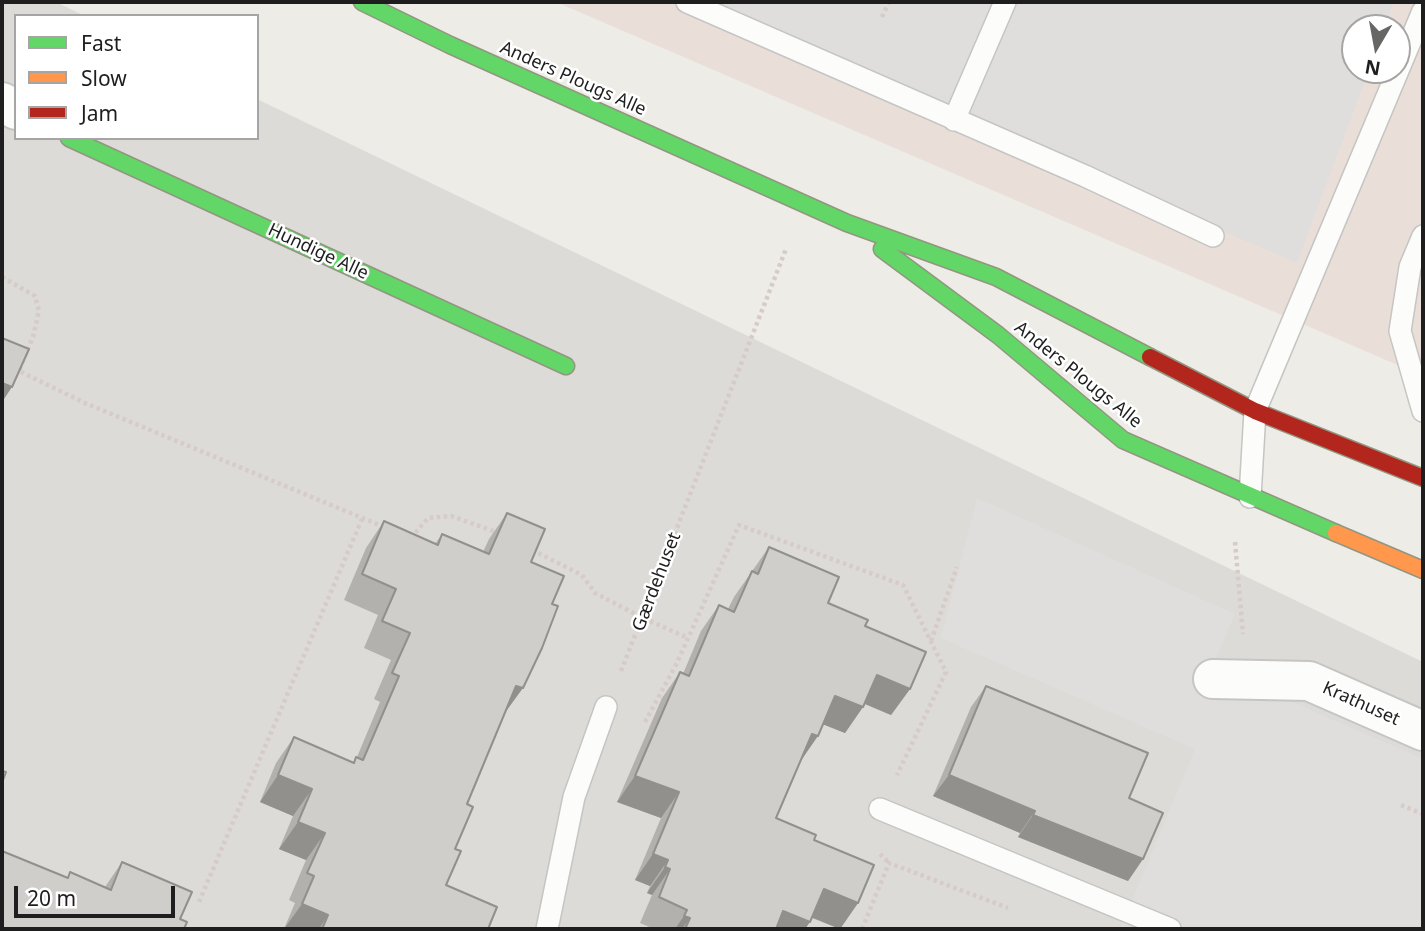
<!DOCTYPE html>
<meta charset="utf-8">
<style>
body{margin:0}
#map{position:relative;width:1425px;height:931px;overflow:hidden;background:#edece7;font-family:"Noto Sans",sans-serif}
canvas{display:block}
.frame{position:absolute;inset:0;border:4px solid #1e1e1e;pointer-events:none}
.legend{position:absolute;left:14px;top:14px;width:245px;height:126px;box-sizing:border-box;background:#fff;border:2px solid #a5a5a5;margin:0;padding:9px 12px;list-style:none;font-size:21px;color:#1e1e1e}
.legend li{display:flex;align-items:center;gap:14px;height:35px}
.legend b{width:35px;border:2px solid #a5a5a5}
.north{position:absolute;left:1341px;top:14px;width:70px;height:70px;box-sizing:border-box;background:#fff;border:2px solid #a5a5a5;border-radius:50%;rotate:190deg;font-size:19px;font-weight:700;line-height:28px;text-align:center;color:#1e1e1e}
.north::after{content:'';display:block;margin:auto;width:24px;height:32px;background:#666664;clip-path:polygon(50% 0,100% 100%,50% 72%,0 100%)}
.scale{position:absolute;left:14px;top:886px;width:161px;height:32px;box-sizing:border-box;border:4px solid #1e1e1e;border-top:0;padding-left:9px;font-size:21px;line-height:24px;white-space:nowrap;color:#1e1e1e;-webkit-text-stroke:5px #fff;paint-order:stroke}
</style>
<div id="map">
<canvas width="1425" height="931"></canvas>
<div class="frame"></div>
<ul class="legend">
<li><b style="height:9px;background:#63d668"></b>Fast</li>
<li><b style="height:9px;background:#ff974d"></b>Slow</li>
<li><b style="height:9px;background:#b3261e"></b>Jam</li>
</ul>
<div class="north">N</div>
<div class="scale">20 m</div>
</div>
<script>
const ctx = document.querySelector('canvas').getContext('2d');
ctx.lineJoin = 'round';
function paint(path, color) {
  ctx.fillStyle = color;
  ctx.fill(path, 'evenodd');
}
function shape(rows) {
  const path = new Path2D();
  for (const r of rows) {
    path.moveTo(r[0], r[1]);
    for (let i = 2; i < r.length; i += 2) path.lineTo(r[i], r[i + 1]);
  }
  return path;
}
function trace(path, color, width, dash) {
  ctx.strokeStyle = color;
  ctx.lineWidth = width;
  ctx.lineCap = dash ? 'butt' : 'round';
  ctx.setLineDash(dash || []);
  ctx.stroke(path);
}
function drawText(font, color, halo, rows, align = 'center') {
  ctx.font = font + ' "Noto Sans",sans-serif';
  ctx.lineWidth = 5;
  ctx.setLineDash([]);
  ctx.textBaseline = 'middle';
  ctx.strokeStyle = halo;
  ctx.fillStyle = color;
  for (const [text, x, y, turn = 0] of rows) {
    ctx.save();
    ctx.translate(x, y);
    ctx.rotate((+turn || 0) * Math.PI / 180);
    ctx.textAlign = isNaN(turn) ? turn : align;
    if (halo) ctx.strokeText(text, 0, 0);
    ctx.fillText(text, 0, 0);
    ctx.restore();
  }
}
paint(shape([
 [2,2,56,2,85,16,16,16,16,138,257,138,257,99,1423,662,1423,929,2,929]
]), '#dcdbd8');
paint(shape([
 [556,2,1423,2,1423,376],
 [1355,28,1397,28,1397,70,1355,70]
]), '#eaded9');
paint(shape([
 [684,2,1394,2,1384,28,1355,28,1355,70,1369,70,1297,263],
 [977,498,1235,614,1212,667,1423,759,1423,929,1120,929,1195,749,941,638]
]), '#dfdedc');
const lane = shape([
 [687,2,1085,176,1213,236],
 [954,120,1005,2],
 [1423,236,1410,267,1400,331,1423,411],
 [1250,497,1255,411,1423,11],
 [880,809,1170,929],
 [547,929,574,797,606,707]
]);
const street = shape([
 [2,102,16,110],
 [1213,679,1309,681,1423,731]
]);
const fast = shape([
 [362,2,450,45,847,223,996,277,1150,357],
 [69,138,566,366],
 [882,249,998,335,1123,440,1336,533]
]);
const slow = shape([
 [1336,533,1423,570]
]);
const jam = shape([
 [1150,357,1255,411,1423,478]
]);
trace(lane, '#c5c5c3', 24);
trace(street, '#c5c5c3', 42);
trace(fast, '#929680', 19);
trace(slow, '#929680', 19);
trace(jam, '#929680', 19);
trace(shape([
 [882,17,889,2],
 [2,277,35,296,39,311,33,337,19,371,85,403,384,527],
 [411,538,428,518,451,516,499,533],
 [1235,542,1243,634],
 [532,550,582,575,595,593,643,618,688,638],
 [931,641,957,567],
 [621,671,786,249],
 [645,722,676,665,739,525,903,585,946,672,897,775],
 [1401,805,1423,814],
 [880,854,889,863],
 [199,902,362,519],
 [862,929,889,863,1008,908]
]), '#d6cbc7', 4.5, [3.5, 3.5]);
trace(lane, '#fcfcfb', 21);
trace(street, '#fcfcfb', 38);
trace(fast, '#63d668', 16);
trace(slow, '#ff974d', 16);
trace(jam, '#b3261e', 16);
paint(shape([
 [507,513,531,562,504,714,467,804,446,885,488,929,284,929,295,903,289,900,306,860,279,849,293,816,260,802,276,763,294,737,353,762,356,757,357,757,380,702,374,699,391,660,364,648,378,615,344,600,366,548,384,521,435,544,442,534,483,552,489,539],
 [769,547,828,603,865,626,910,689,891,715,865,704,845,733,823,724,801,760,776,818,814,840,858,903,840,929,812,918,805,929,654,929,640,923,652,895,647,893,650,886,635,880,661,818,617,802,662,698,680,672,683,674,701,631,719,605,728,609,734,597],
 [986,686,1129,798,1143,859,1128,881,1018,837,1020,833,933,796,971,707],
 [122,862,180,919,67,878,70,872,105,887]
]), '#b2b1ae');
paint(shape([
 [2,383,12,387,2,402],
 [877,675,910,689,891,715,858,701],
 [516,686,523,688,504,714],
 [835,696,863,707,845,733,817,722],
 [812,734,818,736,800,762],
 [278,775,312,789,293,816,260,802],
 [949,775,1035,811,1020,833,933,796],
 [635,776,679,792,661,818,617,802],
 [1033,815,1143,859,1128,881,1018,837],
 [298,822,325,833,306,860,279,849],
 [653,854,668,860,650,886,635,880],
 [665,867,670,869,652,895,647,893],
 [824,889,858,903,840,929,806,915],
 [302,904,328,915,319,929,284,929],
 [783,911,810,922,805,929,771,929],
 [684,916,690,918,682,929,675,929]
]), '#91908d');
const building = shape([
 [2,338,29,349,12,387,2,383,2,338],
 [507,513,545,529,531,562,564,576,552,604,558,606,542,648,523,688,516,686,467,804,473,807,455,849,461,851,446,885,497,907,488,929,322,929,328,915,302,904,314,876,307,873,325,833,298,822,312,789,278,775,294,737,354,763,356,757,363,760,399,676,392,673,410,633,382,621,396,589,362,574,384,521,438,545,442,534,489,554,507,513],
 [769,547,839,577,828,603,868,620,865,626,926,652,910,689,877,675,863,707,835,696,818,736,812,734,776,818,816,835,814,840,874,865,858,903,824,889,810,922,783,911,776,929,685,929,690,918,684,916,687,910,659,897,670,869,665,867,668,860,653,854,679,792,635,776,680,672,689,676,719,605,734,612,752,571,758,574,769,547],
 [986,686,1148,753,1129,798,1163,813,1143,859,1033,815,1035,811,949,775,986,686],
 [2,771,6,772,2,783,2,771],
 [2,851,68,878,70,872,111,890,122,862,192,892,180,919,187,922,184,929,2,929,2,851]
]);
paint(building, '#cfceca');
trace(building, '#91908d', 2);
drawText('18px', '#1e1e1e', '#fff', [
 ["Anders Plougs Alle",573,79,24],
 ["Hundige Alle",318,252,25],
 ["Anders Plougs Alle",1078,375,39],
 ["Gærdehuset",657,582,-69],
 ["Krathuset",1361,704,24]
]);
</script>
